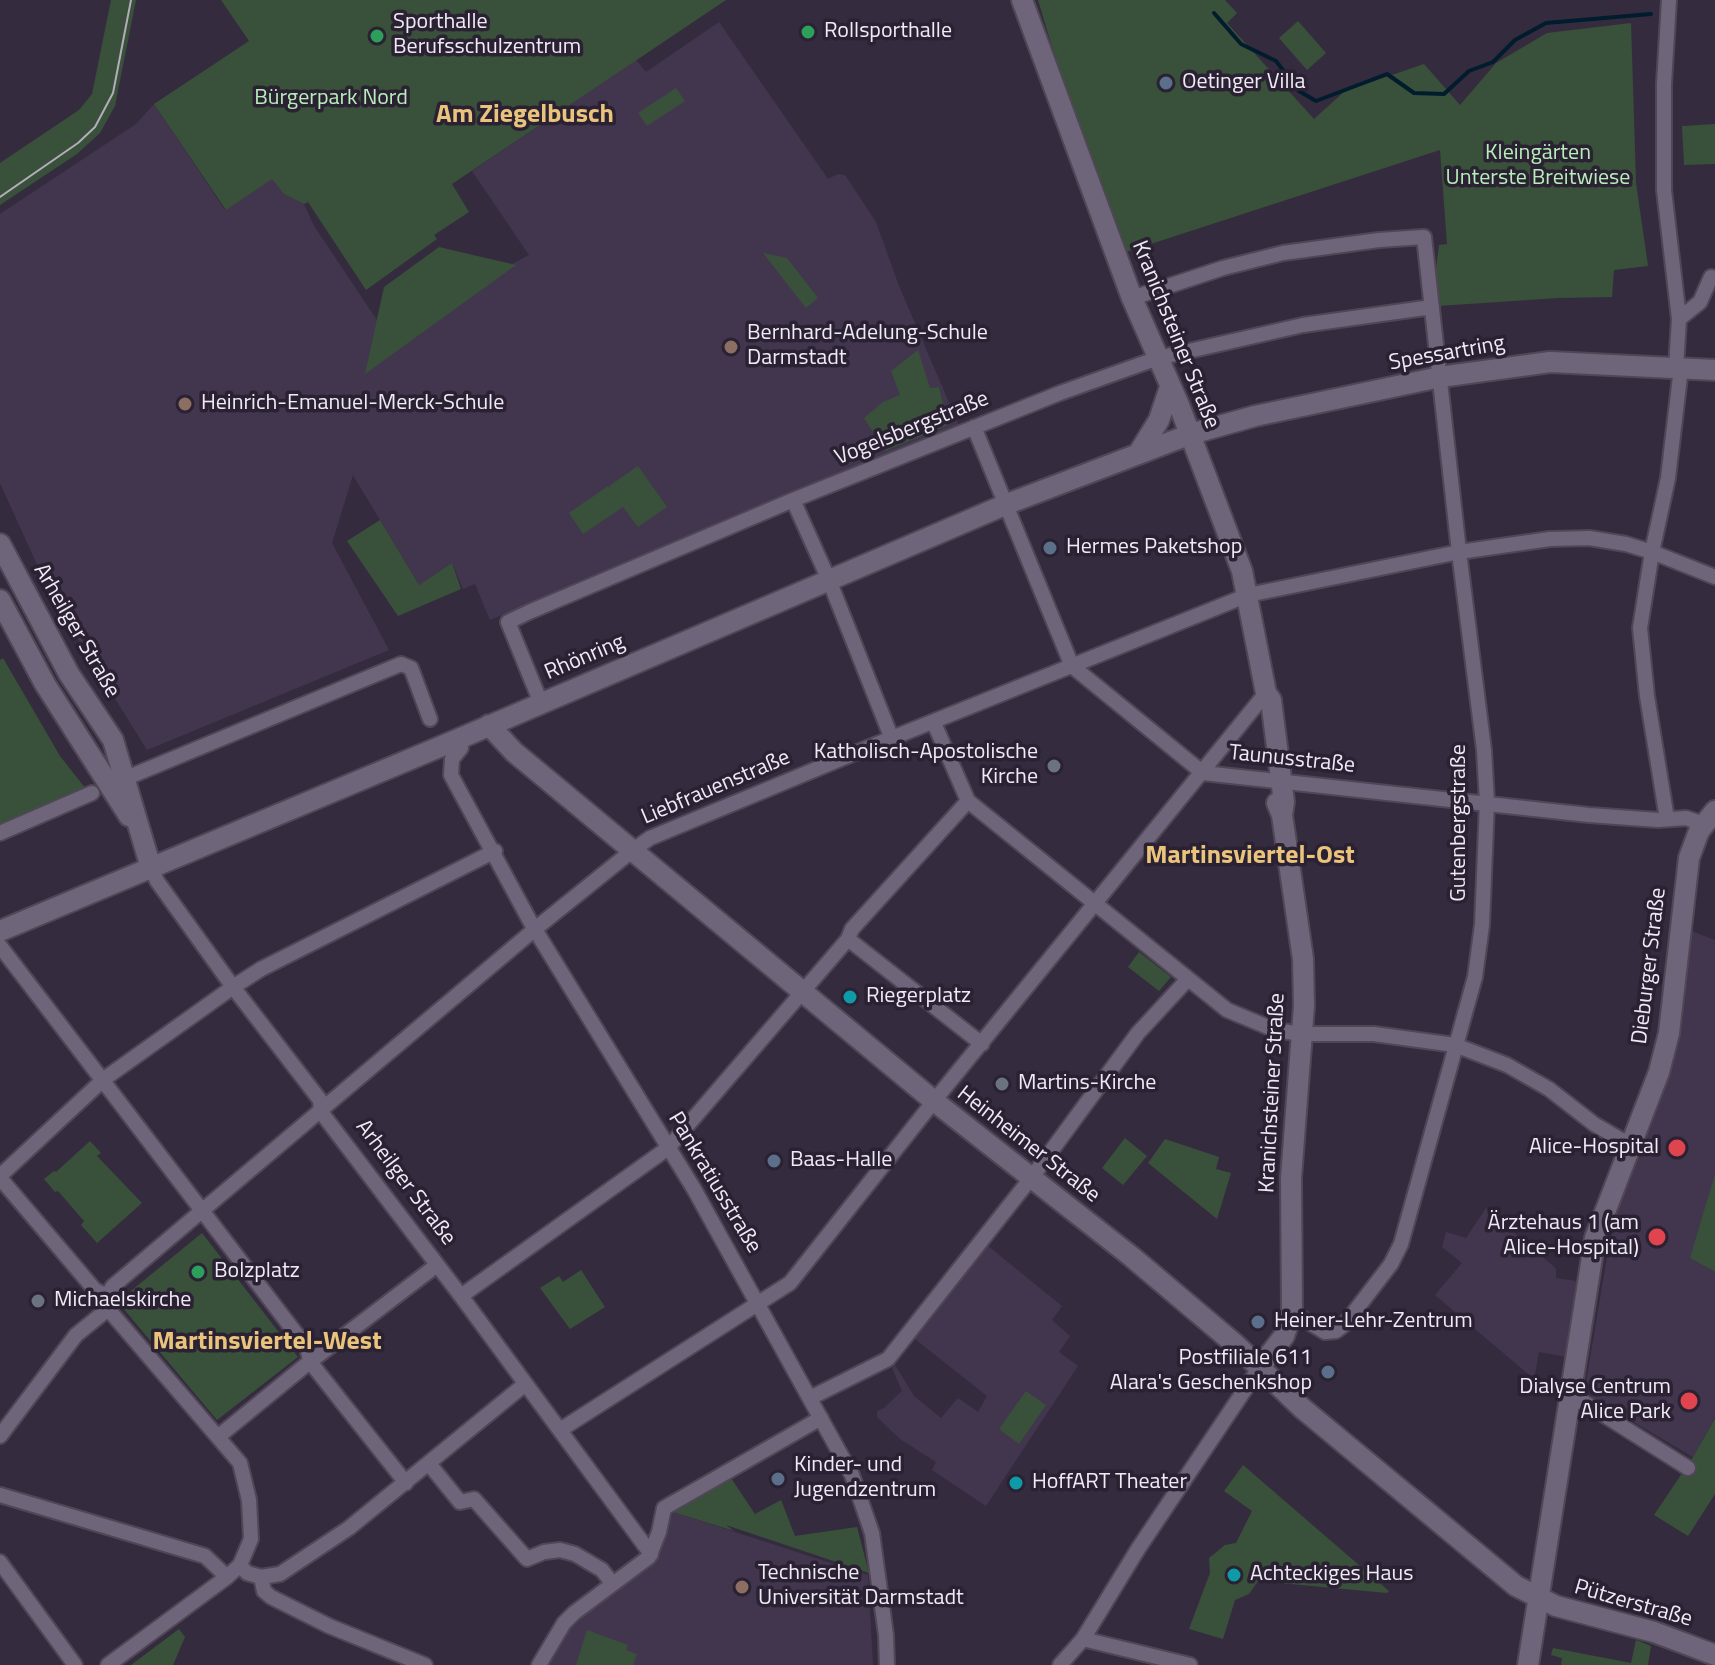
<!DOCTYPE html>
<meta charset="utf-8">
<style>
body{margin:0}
canvas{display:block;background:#342b3e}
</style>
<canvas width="1715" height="1665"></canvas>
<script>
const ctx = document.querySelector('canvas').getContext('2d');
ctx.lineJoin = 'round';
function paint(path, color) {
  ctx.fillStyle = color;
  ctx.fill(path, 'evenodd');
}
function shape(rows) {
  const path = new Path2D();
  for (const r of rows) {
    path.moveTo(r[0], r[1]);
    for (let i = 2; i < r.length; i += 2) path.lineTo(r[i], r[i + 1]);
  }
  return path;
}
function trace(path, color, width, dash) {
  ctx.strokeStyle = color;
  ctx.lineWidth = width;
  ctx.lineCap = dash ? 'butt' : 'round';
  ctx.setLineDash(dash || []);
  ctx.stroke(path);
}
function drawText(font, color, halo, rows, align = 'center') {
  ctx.font = font + ' "Titillium Web",sans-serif';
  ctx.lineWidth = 7;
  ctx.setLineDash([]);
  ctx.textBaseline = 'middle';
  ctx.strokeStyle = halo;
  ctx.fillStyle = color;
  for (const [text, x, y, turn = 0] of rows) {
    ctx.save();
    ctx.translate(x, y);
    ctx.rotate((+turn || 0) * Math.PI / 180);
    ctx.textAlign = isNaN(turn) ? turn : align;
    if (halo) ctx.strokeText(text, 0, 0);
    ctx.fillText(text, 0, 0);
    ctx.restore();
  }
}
paint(shape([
 [719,22,828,179,838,174,845,175,876,222,899,286,960,428,490,620,475,584,463,589,452,563,419,585,353,475,332,543,389,650,147,750,68,623,39,569,0,483,0,214,136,124,154,104,225,210,272,178,284,194,304,204,314,226,385,332,529,255,472,171,636,60,646,72],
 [1691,931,1715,940,1715,1417,1693,1457,1593,1398,1586,1382,1614,1216,1662,1090,1682,1022],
 [1486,1208,1552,1265,1556,1269,1556,1278,1576,1281,1567,1357,1539,1352,1534,1379,1435,1295,1462,1263,1442,1247,1446,1232,1466,1238],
 [988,1246,1062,1306,1052,1320,1070,1336,1059,1352,1078,1366,986,1506,932,1470,936,1462,900,1439,877,1417,877,1411,884,1408,902,1391,892,1368,895,1365,914,1396,941,1418,958,1398,978,1412,987,1396,915,1339],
 [673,1512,868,1575,873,1665,543,1665,572,1620,656,1559]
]), '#42364e');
paint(shape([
 [111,0,136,0,115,106,100,133,77,154,0,205,0,163,79,110,92,94],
 [221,0,726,0,452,184,469,212,434,235,437,239,366,290,308,202,304,204,284,194,272,179,226,210,154,104,249,41],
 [1038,0,1225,0,1237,13,1227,23,1314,119,1345,91,1424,64,1460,105,1496,63,1547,33,1631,23,1636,183,1648,266,1614,270,1612,297,1558,298,1438,306,1435,277,1439,245,1447,244,1440,150,1126,252,1059,70],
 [1298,21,1326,53,1307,70,1279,38],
 [676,88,685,101,647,126,638,113],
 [1715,124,1715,164,1684,165,1682,126],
 [439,247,516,265,365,374,384,287],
 [763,253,787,258,818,298,806,308],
 [918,350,930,388,939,387,948,425,885,451,864,418,883,402,900,395,891,371],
 [638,466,667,507,638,527,623,507,583,534,569,513,608,486,611,490,609,486],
 [380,520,419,585,452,563,461,589,398,616,347,541],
 [3,658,60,756,86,789,0,828,0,660],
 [1139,952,1171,977,1159,991,1128,967],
 [1125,1138,1147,1156,1123,1185,1102,1168],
 [1165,1139,1219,1157,1216,1169,1231,1173,1217,1219,1148,1163],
 [90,1141,101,1153,97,1156,142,1203,97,1243,81,1225,84,1221,58,1191,55,1192,44,1179,54,1171,56,1172],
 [1715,1174,1715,1271,1714,1271,1690,1258],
 [202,1233,298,1357,217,1420,122,1307,121,1299],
 [581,1270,605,1307,570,1329,540,1288,559,1276,563,1282],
 [1026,1391,1046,1405,1019,1444,999,1429],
 [1715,1418,1715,1494,1688,1536,1654,1515,1693,1457],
 [1243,1465,1389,1591,1387,1593,1258,1581,1249,1594,1235,1600,1223,1639,1189,1629,1210,1573,1209,1558,1225,1545,1236,1543,1252,1511,1224,1491],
 [731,1478,755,1514,781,1500,795,1536,857,1527,869,1573,726,1525,734,1531,673,1512],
 [179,1629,185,1637,173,1665,131,1665],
 [587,1630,628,1645,626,1650,637,1654,633,1665,576,1665],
 [1636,1640,1651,1646,1648,1665,1561,1665,1562,1658,1551,1655,1553,1648,1631,1663]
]), '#39503a');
trace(shape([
 [1214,13,1241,44,1276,61,1299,91,1316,101,1387,74,1414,93,1444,94,1469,71,1493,62,1515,40,1546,23,1651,14]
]), '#001c2d', 4);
const street = shape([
 [1669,0,1664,84,1664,190,1679,319,1676,368],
 [1132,298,1223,268,1283,253,1379,240,1424,237,1459,552,1484,750,1487,802,1482,925,1475,977,1401,1244,1391,1264,1345,1324,1336,1331,1325,1332,1292,1312],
 [1679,319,1700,302,1711,277,1715,278],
 [974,427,1072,666,1203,773,1589,815,1658,820,1686,818,1704,824],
 [793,500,829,580,892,739],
 [541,703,508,622,529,612,793,500,1060,393,1158,358,1303,325,1432,307],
 [934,723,968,801,1227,1010,1275,1030,1302,1034,1374,1034,1455,1045,1507,1065,1549,1089,1594,1124,1630,1145],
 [461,748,452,759,451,775,531,923,694,1189,852,1475,872,1533,886,1635,887,1665],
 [119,781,401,664,411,668,430,719],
 [1667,819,1647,696,1640,628,1652,552,1668,478,1681,368],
 [0,833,92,793],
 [151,868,157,881,233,987,320,1100,321,1112,461,1296,651,1554],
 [848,939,982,1044],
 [0,946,307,1348,311,1363,406,1483],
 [0,1176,104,1079,233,987,261,969,495,851],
 [0,1178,95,1290,107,1296],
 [461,1296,668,1148,848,939,852,929,968,801],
 [810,1398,888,1359,1035,1173,1138,1033,1188,979],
 [1570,1399,1585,1403,1688,1468],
 [560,1430,790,1283,934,1101,1266,693],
 [0,1436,76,1335,108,1309],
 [219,1436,307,1364,437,1265],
 [430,1465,460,1502,474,1499,527,1559,544,1552,560,1550,575,1554,602,1570,612,1583],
 [0,1495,205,1556,227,1577],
 [0,1562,75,1665],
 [240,1565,247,1573,261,1577,280,1574,349,1528,524,1385],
 [261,1577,264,1591,271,1597,329,1626,425,1665],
 [1083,1639,1190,1665],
 [108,1665,227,1577,240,1565,251,1539,249,1500,240,1463,108,1309,107,1296,113,1286,535,929,633,850,650,838,867,748,1248,595,1459,552,1550,539,1589,538,1626,544,1652,552,1715,577],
 [539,1665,564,1623,574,1613,649,1557,659,1532,664,1508,821,1418],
 [1060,1665,1083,1639,1138,1549,1260,1367]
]);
const secondary = shape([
 [1022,0,1132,298,1179,405,1242,571,1266,693,1271,700,1284,802,1282,815],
 [1138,454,1159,420,1170,387],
 [0,544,69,674,113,740,151,868],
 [0,600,45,684,129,816],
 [489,725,514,752,934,1101,1132,1257,1236,1345,1302,1408,1516,1586,1556,1606,1654,1632,1715,1655],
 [0,931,449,743,1007,504,1191,434,1255,416,1440,377,1550,362,1715,370],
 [1260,1367,1284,1336,1292,1312,1291,1178,1304,1006,1303,959,1282,815,1277,803],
 [1528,1665,1595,1238,1659,1072,1669,1033,1689,858,1699,831,1715,811]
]);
trace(street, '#4f4756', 18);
trace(secondary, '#4f4756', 24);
trace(street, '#6f657a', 14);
trace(secondary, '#6f657a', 20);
trace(shape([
 [0,197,78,143,95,127,113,93,131,0]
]), '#b3acba', 2);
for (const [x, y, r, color] of [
 [808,32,8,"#2e9e5b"],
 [377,36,8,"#2e9e5b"],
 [1166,83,8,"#5c6f8a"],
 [731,347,8,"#8d6e63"],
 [185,404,8,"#8d6e63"],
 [1050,548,8,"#5c6f8a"],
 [1054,766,8,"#6b7280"],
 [850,997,8,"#0f9aa8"],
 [1002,1084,8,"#6b7280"],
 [1677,1148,10,"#e0444e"],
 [774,1161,8,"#5c6f8a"],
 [1657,1237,10,"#e0444e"],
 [198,1272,8,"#2e9e5b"],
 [38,1301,8,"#6b7280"],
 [1258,1322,8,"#5c6f8a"],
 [1328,1372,8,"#5c6f8a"],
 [1689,1401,10,"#e0444e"],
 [778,1479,8,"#5c6f8a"],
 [1016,1483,8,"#0f9aa8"],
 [1234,1575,8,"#0f9aa8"],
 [742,1587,8,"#8d6e63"]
]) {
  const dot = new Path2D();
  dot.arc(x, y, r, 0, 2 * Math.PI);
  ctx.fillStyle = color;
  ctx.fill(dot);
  trace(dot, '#2a2133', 3);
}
drawText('22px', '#f0eaf6', '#2a2133', [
 ["Sporthalle",393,23],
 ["Berufsschulzentrum",393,48],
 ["Rollsporthalle",824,32],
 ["Oetinger Villa",1182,83],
 ["Bernhard-Adelung-Schule",747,334],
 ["Darmstadt",747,359],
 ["Heinrich-Emanuel-Merck-Schule",201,404],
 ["Hermes Paketshop",1066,548],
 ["Katholisch-Apostolische",1038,753,"right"],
 ["Kirche",1038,778,"right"],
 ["Riegerplatz",866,997],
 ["Martins-Kirche",1018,1084],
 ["Alice-Hospital",1659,1148,"right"],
 ["Baas-Halle",790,1161],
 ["Ärztehaus 1 (am",1639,1224,"right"],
 ["Alice-Hospital)",1639,1249,"right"],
 ["Bolzplatz",214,1272],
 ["Michaelskirche",54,1301],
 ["Heiner-Lehr-Zentrum",1274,1322],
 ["Postfiliale 611",1312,1359,"right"],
 ["Alara's Geschenkshop",1312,1384,"right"],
 ["Dialyse Centrum",1671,1388,"right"],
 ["Alice Park",1671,1413,"right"],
 ["Kinder- und",794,1466],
 ["Jugendzentrum",794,1491],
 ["HoffART Theater",1032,1483],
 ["Technische",758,1574],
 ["Universität Darmstadt",758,1599],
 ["Achteckiges Haus",1250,1575]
], 'left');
drawText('22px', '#b7edb8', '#2a2133', [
 ["Bürgerpark Nord",331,99],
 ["Kleingärten",1538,154],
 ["Unterste Breitwiese",1538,179]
]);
drawText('22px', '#f0eaf6', '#2a2133', [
 ["Kranichsteiner Straße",1175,335,68],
 ["Spessartring",1447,354,-10],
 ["Vogelsbergstraße",912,429,-22],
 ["Arheilger Straße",76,631,60],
 ["Rhönring",585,658,-23],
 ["Taunusstraße",1292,760,6],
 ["Liebfrauenstraße",716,788,-23],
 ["Gutenbergstraße",1460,823,-90],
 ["Dieburger Straße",1650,966,-83],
 ["Kranichsteiner Straße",1273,1093,-87],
 ["Heinheimer Straße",1028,1145,38],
 ["Arheilger Straße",405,1183,53],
 ["Pankratiusstraße",714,1183,59],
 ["Pützerstraße",1633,1604,16]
]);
drawText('bold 26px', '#eac37c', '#2a2133', [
 ["Am Ziegelbusch",525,116],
 ["Martinsviertel-Ost",1250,857],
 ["Martinsviertel-West",267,1343]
]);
</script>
